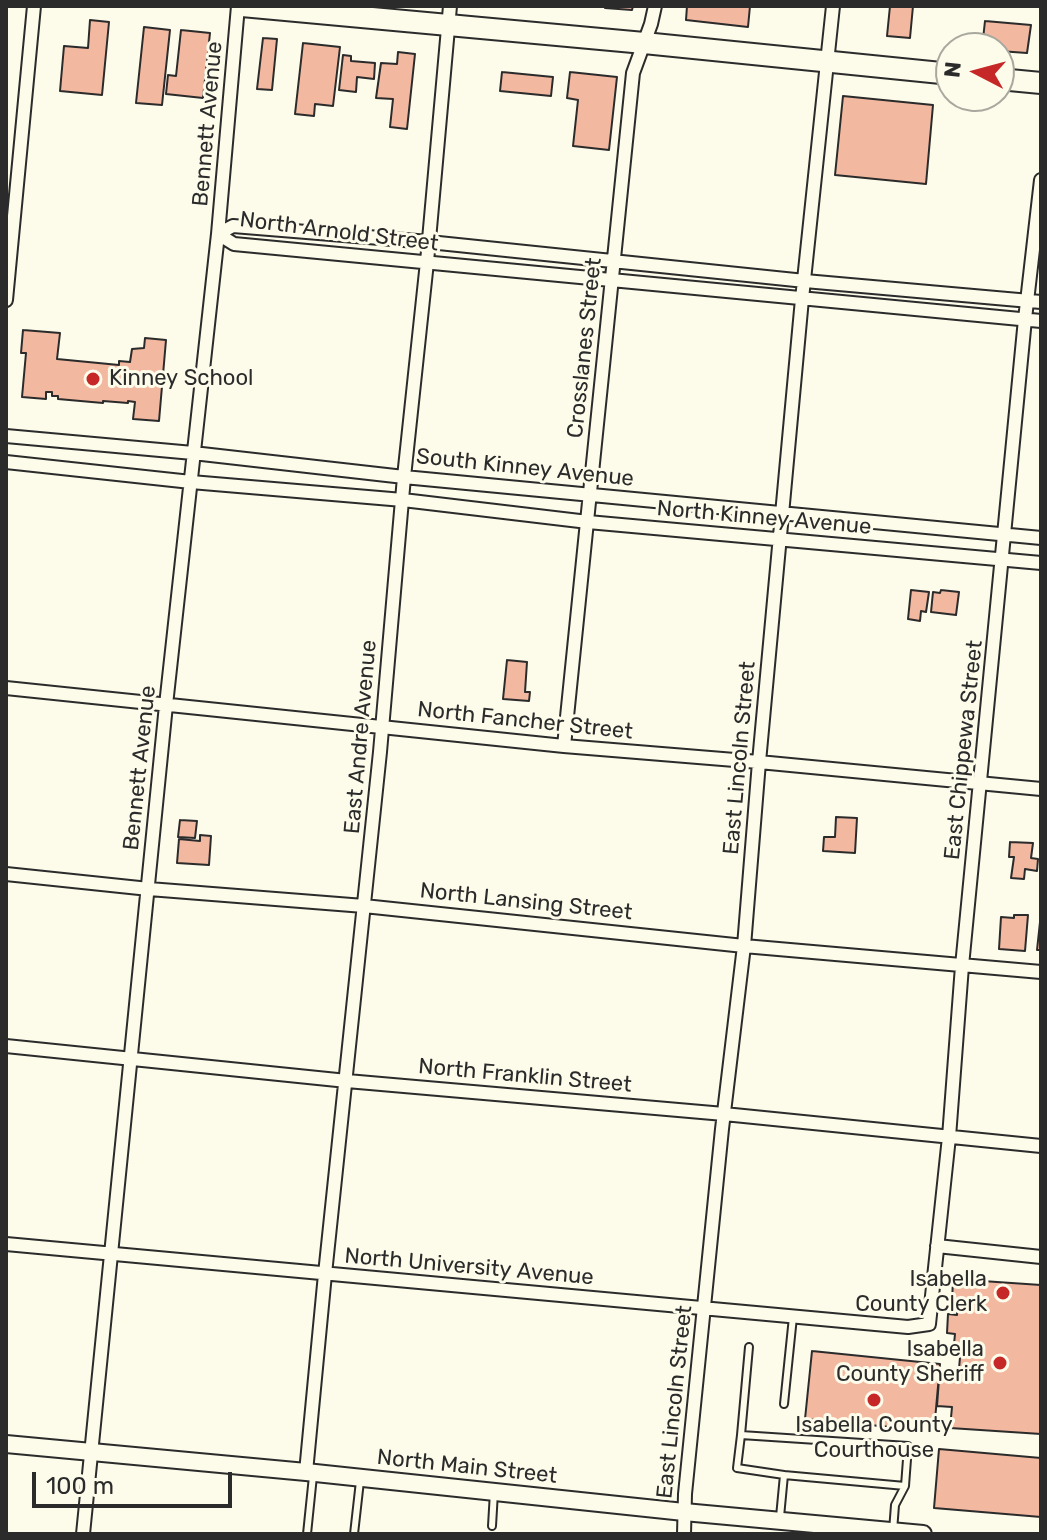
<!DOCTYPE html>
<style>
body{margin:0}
#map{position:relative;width:1047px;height:1540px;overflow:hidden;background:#fdfbea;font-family:Rubik,sans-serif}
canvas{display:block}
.frame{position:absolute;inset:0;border:8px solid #2b2b2b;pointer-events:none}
.north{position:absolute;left:935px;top:32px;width:80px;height:80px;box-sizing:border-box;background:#fdfbea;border:2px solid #a9a89e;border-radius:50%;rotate:276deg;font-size:22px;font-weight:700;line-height:32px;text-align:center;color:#2b2b2b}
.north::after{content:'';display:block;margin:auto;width:28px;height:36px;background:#c62828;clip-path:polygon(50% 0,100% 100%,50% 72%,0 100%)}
.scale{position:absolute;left:32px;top:1472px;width:200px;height:36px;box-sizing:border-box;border:4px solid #2b2b2b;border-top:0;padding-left:10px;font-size:24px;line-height:28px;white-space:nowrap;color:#2b2b2b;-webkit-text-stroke:6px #fdfbea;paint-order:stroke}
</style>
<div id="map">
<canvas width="1047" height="1540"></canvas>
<div class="frame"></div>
<div class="north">N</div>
<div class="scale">100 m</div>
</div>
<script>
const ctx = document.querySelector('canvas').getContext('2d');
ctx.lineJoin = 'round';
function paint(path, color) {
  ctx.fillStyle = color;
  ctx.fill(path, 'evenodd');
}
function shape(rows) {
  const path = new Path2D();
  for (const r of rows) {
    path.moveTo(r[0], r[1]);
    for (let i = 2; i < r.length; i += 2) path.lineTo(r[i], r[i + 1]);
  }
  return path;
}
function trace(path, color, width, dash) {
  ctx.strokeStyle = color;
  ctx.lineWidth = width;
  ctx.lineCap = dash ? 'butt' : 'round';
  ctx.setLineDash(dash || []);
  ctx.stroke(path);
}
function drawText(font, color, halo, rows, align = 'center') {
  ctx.font = font + ' Rubik,sans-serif';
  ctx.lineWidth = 6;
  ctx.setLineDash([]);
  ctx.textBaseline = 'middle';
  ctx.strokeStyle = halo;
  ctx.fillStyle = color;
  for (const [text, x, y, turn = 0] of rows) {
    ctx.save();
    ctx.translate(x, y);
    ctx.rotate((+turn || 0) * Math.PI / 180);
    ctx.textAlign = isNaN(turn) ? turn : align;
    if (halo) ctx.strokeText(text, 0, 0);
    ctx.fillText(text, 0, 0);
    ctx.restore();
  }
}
const building = shape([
 [605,6,633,6,632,10,605,8,605,6],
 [687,6,750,6,748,27,686,20,687,6],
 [890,6,913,6,910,38,887,36,890,6],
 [90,20,109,22,102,95,60,91,64,46,88,48,90,20],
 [985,21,1031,25,1027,53,999,51,999,48,982,48,985,21],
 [144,27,170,30,162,105,136,103,144,27],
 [181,30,210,33,203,98,166,94,168,75,176,76,181,30],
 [263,38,277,39,272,90,257,89,263,38],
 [303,43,340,47,333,106,315,104,314,116,295,114,303,43],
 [398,52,415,54,407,129,390,127,393,99,376,98,381,63,397,64,398,52],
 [343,55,351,56,351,61,375,63,374,79,357,77,356,92,339,90,343,55],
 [502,72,553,77,551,96,500,91,502,72],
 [570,72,617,77,609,150,573,146,578,100,567,98,570,72],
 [843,96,933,105,926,184,835,175,843,96],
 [23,330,60,333,57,359,119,365,119,361,130,362,132,349,144,348,145,338,166,340,159,421,133,419,135,402,128,401,128,403,103,401,103,403,58,399,58,396,52,396,52,392,46,392,46,399,22,397,26,353,21,353,23,330],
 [911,590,929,592,926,612,921,611,920,621,908,619,911,590],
 [941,590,959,592,956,615,931,612,933,592,940,593,941,590],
 [507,660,527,662,525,692,530,692,529,701,503,699,507,660],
 [836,817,857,818,855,853,823,851,824,837,835,837,836,817],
 [180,820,197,821,195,838,178,837,180,820],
 [200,835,211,836,209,865,177,863,179,839,200,841,200,835],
 [1010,842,1033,843,1031,858,1038,859,1037,871,1025,869,1024,879,1011,878,1014,857,1009,857,1010,842],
 [1014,915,1028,915,1025,951,999,949,1001,917,1014,918,1014,915],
 [1040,922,1041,923,1041,950,1037,950,1040,922],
 [953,1279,1041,1285,1041,1434,950,1428,952,1407,937,1406,939,1379,958,1380,961,1346,954,1344,955,1334,947,1333,948,1314,957,1315,958,1302,952,1302,953,1279],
 [812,1351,940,1364,934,1431,805,1419,812,1351],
 [939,1449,1041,1458,1041,1517,934,1508,939,1449]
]);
paint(building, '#f2b8a0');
trace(building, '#2b2b2b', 2);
const service = shape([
 [784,1404,793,1317],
 [741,1435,749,1347],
 [780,1517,784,1475,737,1468,741,1435,908,1446,905,1486,784,1475],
 [492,1526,494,1492],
 [893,1531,895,1505,905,1486],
 [307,1534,313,1476],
 [354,1534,360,1481]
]);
const minor = shape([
 [6,300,34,6],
 [1041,302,805,281,429,242,233,226,218,234,234,244,1041,321],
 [6,436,193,453,404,477,1041,538],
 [6,462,191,482,403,500,588,522,1041,563],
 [6,688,564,746,759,762,1041,789],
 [564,746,633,73,651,24,655,6],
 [6,874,149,889,364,906,744,946,1041,972],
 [6,1046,347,1081,724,1114,1041,1146],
 [6,1244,908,1327,929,1324,949,1137,962,966,1025,319,1041,180],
 [937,1246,1041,1257],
 [306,1472,325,1274,380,752,404,477,427,262,450,6],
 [83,1534,166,705,218,234,238,6],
 [684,1534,685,1494,722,1129,744,946,759,762,802,299,833,6]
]);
const tertiary = shape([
 [6,1444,306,1472,684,1512,923,1534]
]);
const primary = shape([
 [242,6,644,43,951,74],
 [999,79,1041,83]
]);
trace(service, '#2b2b2b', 10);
trace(minor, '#2b2b2b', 16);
trace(tertiary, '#2b2b2b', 20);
trace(primary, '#2b2b2b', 24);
trace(service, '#fdfbea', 6);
trace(minor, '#fdfbea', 12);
trace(tertiary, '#fdfbea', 16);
trace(primary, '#fdfbea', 20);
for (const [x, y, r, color] of [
 [93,379,8,"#c62828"],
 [1003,1293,8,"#c62828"],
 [1000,1363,8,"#c62828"],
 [874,1400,8,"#c62828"]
]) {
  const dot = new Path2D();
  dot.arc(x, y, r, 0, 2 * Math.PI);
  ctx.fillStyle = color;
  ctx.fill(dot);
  trace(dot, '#fdfbea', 3);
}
drawText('22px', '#2b2b2b', '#fdfbea', [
 ["Bennett Avenue",208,124,-85],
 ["North Arnold Street",339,232,7],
 ["Crosslanes Street",585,348,-84],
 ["South Kinney Avenue",525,468,6],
 ["North Kinney Avenue",764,518,5],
 ["North Fancher Street",525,721,6],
 ["East Andre Avenue",361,737,-85],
 ["East Chippewa Street",964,750,-84],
 ["East Lincoln Street",740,758,-85],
 ["Bennett Avenue",140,768,-84],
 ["North Lansing Street",526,902,6],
 ["North Franklin Street",525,1076,5],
 ["North University Avenue",469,1267,5],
 ["East Lincoln Street",675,1402,-84],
 ["North Main Street",467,1467,6]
]);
drawText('22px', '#2b2b2b', '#fdfbea', [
 ["Kinney School",109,379,"left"],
 ["Isabella",987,1280],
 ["County Clerk",987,1305],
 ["Isabella",984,1350],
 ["County Sheriff",984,1375],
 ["Isabella County",874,1426,"center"],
 ["Courthouse",874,1451,"center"]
], 'right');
</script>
